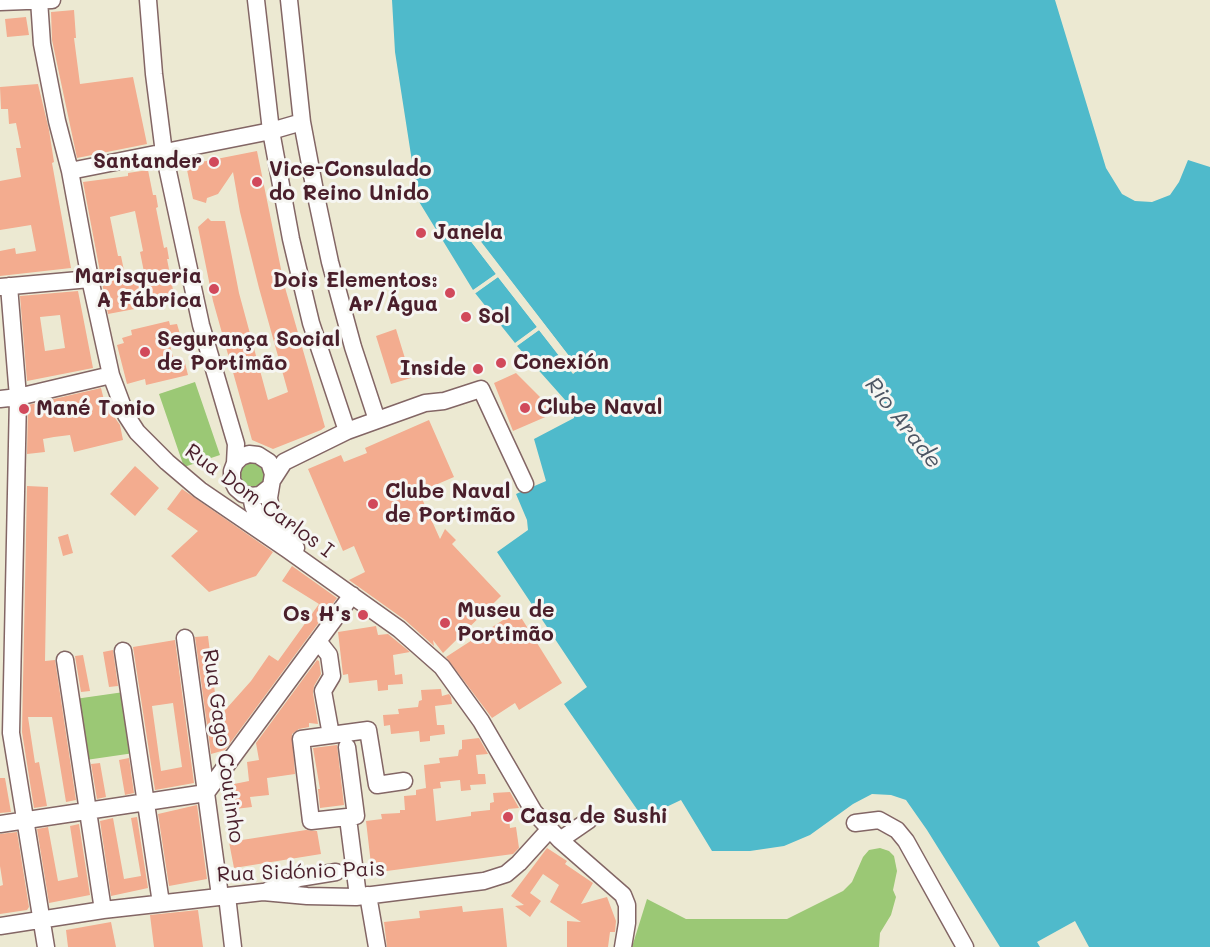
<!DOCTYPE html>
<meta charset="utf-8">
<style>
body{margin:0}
canvas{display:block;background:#ece9d2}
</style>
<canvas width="1210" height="947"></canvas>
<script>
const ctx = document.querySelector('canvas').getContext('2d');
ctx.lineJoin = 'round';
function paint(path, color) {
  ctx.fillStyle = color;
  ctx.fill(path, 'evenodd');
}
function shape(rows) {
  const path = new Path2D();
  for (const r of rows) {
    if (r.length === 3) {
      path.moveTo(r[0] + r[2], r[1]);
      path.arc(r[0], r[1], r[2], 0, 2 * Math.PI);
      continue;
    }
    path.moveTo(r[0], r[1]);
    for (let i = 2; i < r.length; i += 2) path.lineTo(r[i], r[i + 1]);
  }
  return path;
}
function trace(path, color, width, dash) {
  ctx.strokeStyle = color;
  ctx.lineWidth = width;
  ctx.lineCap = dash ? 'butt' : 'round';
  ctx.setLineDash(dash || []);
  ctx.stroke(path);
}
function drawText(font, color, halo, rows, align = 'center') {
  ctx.font = font + ' Mali,sans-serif';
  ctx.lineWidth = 6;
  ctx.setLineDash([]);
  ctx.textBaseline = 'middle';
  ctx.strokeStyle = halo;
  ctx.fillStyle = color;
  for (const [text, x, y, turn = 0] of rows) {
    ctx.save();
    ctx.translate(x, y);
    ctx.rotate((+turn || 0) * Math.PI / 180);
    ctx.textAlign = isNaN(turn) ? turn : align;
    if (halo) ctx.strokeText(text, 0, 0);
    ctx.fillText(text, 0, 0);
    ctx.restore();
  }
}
paint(shape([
 [195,382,220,455,184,467,159,394],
 [253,475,12],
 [124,692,134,753,86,760,75,699],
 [880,848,889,851,894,856,897,871,893,890,896,897,891,915,880,933,879,947,632,947,647,899,686,919,787,919,843,891,852,882,863,857,869,850]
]), '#9bc875');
paint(shape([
 [392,0,1055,0,1106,168,1122,194,1135,201,1152,202,1170,195,1179,182,1188,160,1210,167,1210,947,1000,947,927,830,906,800,891,795,872,794,853,804,810,835,784,846,750,851,712,851,681,800,643,818,564,704,587,687,497,552,528,530,527,520,516,494,546,481,534,439,574,418,574,410,517,346,539,330,573,373,579,369,469,227,463,231,496,274,473,290,418,200,395,52],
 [498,277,537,327,515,343,475,293]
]), '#4fbacb');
paint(shape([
 [469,226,579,369,573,374,539,330,515,347,513,345,537,327,498,277,473,295,471,292,496,274,463,231],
 [1075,921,1089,947,1040,947,1037,942]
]), '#ece9d2');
paint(shape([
 [74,10,76,38,74,38,80,84,133,77,147,144,77,158,52,40,51,12],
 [26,17,29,35,7,37,5,19],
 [38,84,49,130,54,162,52,163,71,268,0,276,0,251,15,248,16,254,36,251,31,225,0,230,0,181,21,177,16,148,21,148,16,123,9,124,8,109,1,109,0,87],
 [257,151,284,284,325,427,321,430,273,449,252,440,213,301,198,227,208,218,211,221,225,221,239,293,268,400,288,392,259,288,240,212,233,172,218,194,207,198,206,203,193,199,186,165],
 [148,170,153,195,156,195,158,207,156,208,164,248,167,247,169,259,167,259,173,290,175,290,177,301,108,314,83,182,128,176,128,173],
 [135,211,143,251,140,252,146,282,127,285,121,256,118,256,110,217],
 [78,291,93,368,27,381,20,296],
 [60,315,65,348,45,351,40,317],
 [169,321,170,325,177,324,180,334,168,337,174,361,184,359,188,375,146,385,145,379,127,384,117,345,124,343,122,338,132,335,131,330],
 [396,329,411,378,391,384,376,336],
 [516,373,543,400,550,415,513,431,494,383],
 [101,388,105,404,120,425,123,440,74,452,70,435,54,437,43,439,45,452,27,454,28,405],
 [429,420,454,477,419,492,440,539,445,529,456,540,452,544,501,596,443,653,433,640,434,646,405,620,349,580,365,572,354,546,343,551,308,469,341,455,344,462,367,453,365,448],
 [135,466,159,488,135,516,110,494],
 [27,486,48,487,45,661,55,660,76,800,66,802,52,717,28,717,35,763,39,762,47,806,34,808,22,732],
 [182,489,273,552,256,576,209,592,171,556,198,531,167,509],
 [68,534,73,553,63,556,58,537],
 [292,566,337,598,225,750,211,754,195,637,208,636,218,718,251,681,269,655,278,661,319,604,282,581],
 [517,611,562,683,519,710,515,703,492,718,446,657],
 [376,626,378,635,388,634,410,652,393,655,395,675,402,674,403,684,388,685,388,690,378,691,377,680,349,683,348,674,343,675,338,632],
 [175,640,194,783,155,790,133,647],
 [173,703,182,767,161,771,152,706],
 [113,650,118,686,109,687,103,652],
 [83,655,90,691,81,692,75,656],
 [317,660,319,661,321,674,314,686,313,693,318,724,309,723,309,727,299,729,292,734,295,774,267,778,269,795,250,797,252,807,227,810,224,786,249,781,247,762,259,760,256,743],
 [441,689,442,696,449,694,451,697,452,704,435,706,437,725,444,725,445,734,430,736,430,741,420,742,419,731,391,734,390,725,384,726,383,715,399,714,398,709,418,707,419,701,422,700,421,690],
 [479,738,488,754,476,755,478,774,485,774,486,784,470,785,471,790,461,791,460,780,440,782,441,788,433,789,436,821,471,816,471,812,490,810,490,803,494,802,493,793,510,792,519,808,508,809,510,828,516,827,519,848,513,854,372,873,366,821,382,819,381,814,400,813,400,810,405,810,404,796,416,795,416,790,426,788,424,765,440,763,439,758,458,756,459,750,462,749,462,740],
 [337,745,344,805,320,808,318,789,320,789,313,748],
 [129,758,134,793,125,795,119,760],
 [100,763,106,797,97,799,91,764],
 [0,778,5,778,11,812,0,813],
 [197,805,207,879,169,886,158,814],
 [137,817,148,888,111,896,100,821,113,818,124,879,141,876,131,818],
 [79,824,90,895,49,903,37,829,48,827,58,881,78,877,70,826],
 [306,830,317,831,321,854,234,868,229,842],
 [17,832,29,907,27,910,0,914,0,886,3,885,0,866,0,834],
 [547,848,567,861,565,864,593,883,581,904,607,897,616,921,615,932,610,932,608,947,567,947,567,921,581,922,550,902,559,885,543,874,530,893,541,901,530,917,515,906,524,905,511,896],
 [462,906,463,912,503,908,507,947,387,947,384,922,420,918,419,911],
 [198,910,203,947,154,947,150,915],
 [111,922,116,947,68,947,66,930]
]), '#f3ac8f');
const minor = shape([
 [39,0,42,44,57,121,70,171,90,279,111,375,126,415,137,432,167,462,200,490,288,550,399,629,442,667,481,721,534,812,560,840,623,895,627,905,627,923,623,947],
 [148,0,154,74,164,153,201,325,236,444,235,463],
 [256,0,271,131,291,239,311,323,347,431],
 [289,0,302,122,316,196,330,262,353,347,377,420],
 [0,2,52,0],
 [70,171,271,131,302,122],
 [9,286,18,397,11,733,46,947],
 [0,287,90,279],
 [0,399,18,397,111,375],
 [273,479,284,462,347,431,425,403,444,401,481,389,525,484],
 [270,487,260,495,251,496,243,494,236,488,232,480,232,471,235,463,241,457,249,454,258,455,269,462,273,474,269,498,271,509,277,523,296,548],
 [251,496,253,506,260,521,270,531],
 [185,638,220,896],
 [318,641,329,655,332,676,323,691,331,735,368,730,377,785,404,781],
 [123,651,161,903],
 [65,660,103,910],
 [331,735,301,739,311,821,356,816,347,747],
 [855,823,879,820,897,830,906,841,965,947],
 [0,824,206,793,352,595],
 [349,826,358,896],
 [560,840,589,820],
 [267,891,299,878,336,872],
 [368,895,377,947],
 [227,896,233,947],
 [0,926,103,910,263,892,307,896,356,897,484,881,506,874,519,863,549,830]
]);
trace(minor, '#836665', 19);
trace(minor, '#fff', 16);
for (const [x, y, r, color] of [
 [214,162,6,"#d1495b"],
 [257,182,6,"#d1495b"],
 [421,233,6,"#d1495b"],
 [214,289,6,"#d1495b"],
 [450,293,6,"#d1495b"],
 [466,317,6,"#d1495b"],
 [145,352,6,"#d1495b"],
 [501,363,6,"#d1495b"],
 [478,369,6,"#d1495b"],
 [525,408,6,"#d1495b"],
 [24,409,6,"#d1495b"],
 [373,504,6,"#d1495b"],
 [363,615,6,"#d1495b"],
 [445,623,6,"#d1495b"],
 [508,817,6,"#d1495b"]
]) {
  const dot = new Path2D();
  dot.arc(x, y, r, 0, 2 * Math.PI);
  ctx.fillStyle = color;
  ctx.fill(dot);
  trace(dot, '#f6f6f2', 2);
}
drawText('bold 21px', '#4a1f2b', '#f6f6f2', [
 ["Santander",202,162,"right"],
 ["Vice-Consulado",269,170],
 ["do Reino Unido",269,194],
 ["Janela",433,233],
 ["Marisqueria",202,277,"right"],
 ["A Fábrica",202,301,"right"],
 ["Dois Elementos:",438,281,"right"],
 ["Ar/Água",438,305,"right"],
 ["Sol",478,317],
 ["Segurança Social",157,340],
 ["de Portimão",157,364],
 ["Conexión",513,363],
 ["Inside",466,369,"right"],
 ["Clube Naval",537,408],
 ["Mané Tonio",36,409],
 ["Clube Naval",385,492],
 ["de Portimão",385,516],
 ["Museu de",457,611],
 ["Portimão",457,635],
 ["Os H's",351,615,"right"],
 ["Casa de Sushi",520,817]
], 'left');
drawText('21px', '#4a1f2b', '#f6f6f2', [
 ["Rua Dom Carlos I",259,501,36],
 ["Rua Gago Coutinho",223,746,82],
 ["Rua Sidónio Pais",301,872,-2]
]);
drawText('italic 22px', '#4c5563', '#f6f6f2', [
 ["Rio Arade",903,423,52]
]);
</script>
